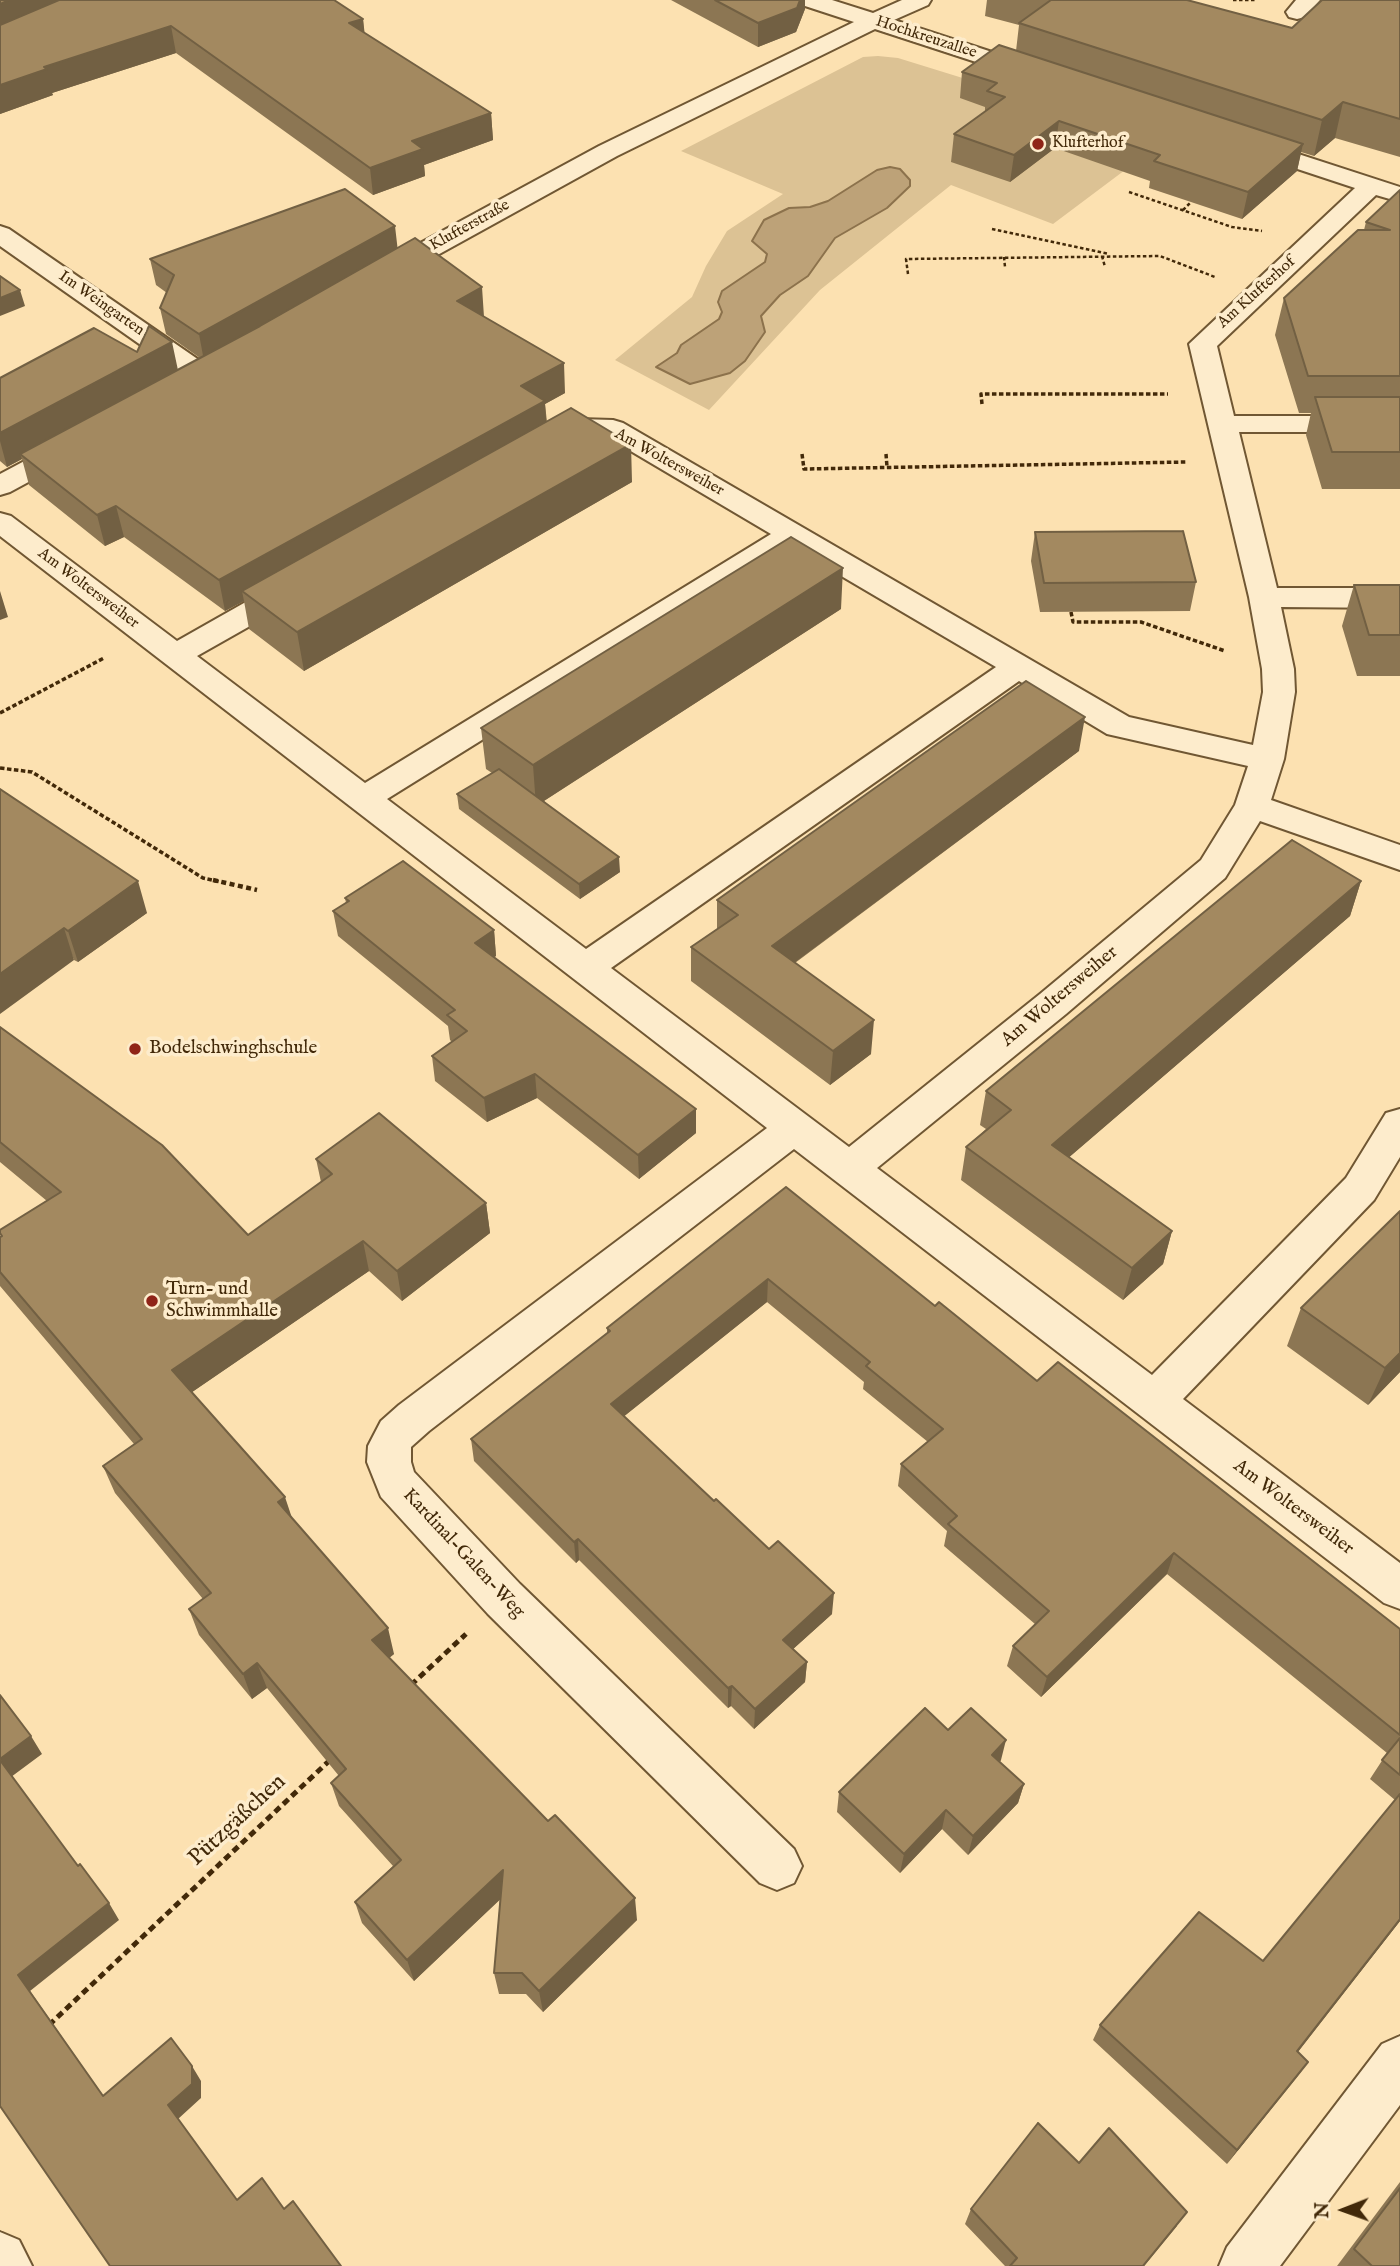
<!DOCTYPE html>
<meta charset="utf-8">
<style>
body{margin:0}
#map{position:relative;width:1400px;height:2266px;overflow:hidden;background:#fce1b1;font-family:"IM FELL English",serif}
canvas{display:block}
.north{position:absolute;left:1309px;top:2175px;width:70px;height:70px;-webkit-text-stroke:5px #fdeccc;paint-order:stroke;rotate:269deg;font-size:19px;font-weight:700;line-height:28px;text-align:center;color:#422909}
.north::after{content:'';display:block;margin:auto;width:24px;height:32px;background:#422909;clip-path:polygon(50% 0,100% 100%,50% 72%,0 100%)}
</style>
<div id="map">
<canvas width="1400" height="2266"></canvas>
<div class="north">N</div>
</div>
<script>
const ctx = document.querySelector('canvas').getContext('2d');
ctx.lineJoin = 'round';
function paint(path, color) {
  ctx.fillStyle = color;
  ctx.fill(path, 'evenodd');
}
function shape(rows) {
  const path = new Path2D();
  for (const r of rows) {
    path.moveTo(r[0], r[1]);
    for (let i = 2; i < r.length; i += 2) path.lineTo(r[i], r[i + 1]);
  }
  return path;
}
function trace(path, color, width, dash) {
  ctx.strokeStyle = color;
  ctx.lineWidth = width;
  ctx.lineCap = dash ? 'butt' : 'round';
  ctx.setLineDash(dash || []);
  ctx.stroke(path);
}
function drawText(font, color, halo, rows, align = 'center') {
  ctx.font = font + ' "IM FELL English",serif';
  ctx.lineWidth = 7;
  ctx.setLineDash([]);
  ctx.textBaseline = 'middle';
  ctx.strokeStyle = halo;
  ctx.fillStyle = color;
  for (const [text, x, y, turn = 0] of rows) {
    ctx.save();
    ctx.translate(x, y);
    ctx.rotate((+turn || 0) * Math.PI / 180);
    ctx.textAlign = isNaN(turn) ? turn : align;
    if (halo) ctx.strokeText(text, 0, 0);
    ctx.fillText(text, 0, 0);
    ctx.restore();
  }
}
paint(shape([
 [878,56,898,58,1024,97,1125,170,1053,224,951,185,820,290,709,410,615,360,692,297,706,266,727,231,783,194,681,151,863,57]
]), '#dcc294');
const water = shape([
 [890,167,900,169,910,180,910,186,887,208,835,238,808,276,780,295,761,316,765,332,745,361,730,373,690,384,656,367,677,353,681,345,719,319,722,312,718,302,722,291,765,262,767,254,752,241,764,220,789,208,810,207,828,201,877,170,890,167]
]);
paint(water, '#bda278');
trace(water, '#8c724c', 2);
const minor = shape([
 [799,0,832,0,873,13,902,0,931,0,928,5,894,20,1041,68,1045,73,1041,78,1033,80,1025,78,875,29,617,156,394,279,385,281,376,279,372,273,376,267,599,146,854,22,802,5,799,0],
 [1296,0,1320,0,1305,17,1297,19,1289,17,1286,12,1296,0],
 [1249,138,1400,187,1400,202,1376,195,1217,346,1234,416,1400,416,1400,432,1239,432,1277,588,1400,588,1400,608,1281,607,1294,669,1295,692,1284,759,1271,800,1400,845,1400,870,1260,821,1225,878,1066,1014,877,1168,1152,1375,1346,1178,1386,1113,1400,1109,1400,1157,1374,1200,1183,1399,1400,1563,1400,1609,1384,1603,794,1149,429,1431,411,1447,411,1462,414,1472,520,1584,794,1849,802,1866,794,1883,777,1890,760,1883,488,1614,381,1497,367,1462,368,1446,381,1421,399,1405,767,1128,0,536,0,513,11,516,177,641,281,582,292,580,303,582,307,589,303,596,197,656,365,783,771,534,607,437,584,437,558,449,548,446,544,440,548,434,569,422,579,419,613,420,623,423,1129,717,1253,745,1263,692,1262,669,1249,597,1189,344,1355,188,1240,150,1237,145,1240,140,1249,138],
 [792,547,996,667,586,949,387,799,792,547],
 [1019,681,1107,734,1248,766,1235,805,1201,860,1040,994,849,1147,611,968,1019,681],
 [0,226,9,229,212,369,216,375,212,381,202,383,192,381,0,246,0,226],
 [72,438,82,441,86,447,82,453,10,492,0,495,0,474,62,441,72,438],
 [1400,2036,1400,2105,1280,2266,1219,2266,1227,2247,1382,2044,1400,2036],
 [0,2232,19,2240,32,2266,0,2266,0,2232]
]);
trace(minor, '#705733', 4);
trace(shape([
 [1233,0,1257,0],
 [1129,192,1232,227,1262,231],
 [1183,210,1191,202],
 [992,229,1109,254],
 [1102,256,1105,267],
 [1004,257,1005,267],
 [908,274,906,259,1160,256,1215,277]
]), '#422909', 2.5, [3.5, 2.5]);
trace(shape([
 [982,404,981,394,1168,394],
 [802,454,804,469,1186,462],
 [886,454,887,467],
 [1071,612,1073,622,1141,622,1225,651],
 [0,713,104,658],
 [0,768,32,772,203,878,221,882]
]), '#422909', 3.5, [4.5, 2.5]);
trace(shape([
 [213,880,257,890]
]), '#422909', 4.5, [5, 3.5]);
trace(shape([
 [411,1685,466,1634],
 [49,2025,330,1760]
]), '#422909', 5, [7, 4.5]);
paint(minor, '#fdeccc');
paint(shape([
 [0,0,363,19,364,33,491,113,493,140,424,165,425,176,373,195,176,53,52,93,53,95,0,114],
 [671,0,805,0,805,9,796,32,758,47],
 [987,0,1187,0,1292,28,1400,0,1400,157,1335,138,1314,156,1301,152,1297,171,1242,219,1149,188,1150,181,1055,148,1010,182,951,162,954,134,985,112,985,107,960,98,962,72,1016,51,1019,25,985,16],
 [1400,190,1400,489,1322,489,1306,435,1311,413,1299,413,1275,335,1284,298,1364,230,1366,222],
 [397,248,484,317,565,393,545,404,547,422,632,482,304,671,249,629,244,601,225,611,124,537,105,546,29,485,22,459,7,467,0,461,0,378,137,352,178,370,200,358,166,334,160,308,167,293,156,285,150,259],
 [1035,532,1196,582,1190,611,1040,612,1031,561],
 [1354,585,1400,585,1400,676,1357,676,1342,626],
 [841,609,544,801,620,872,580,899,459,809,457,794,492,773,486,769,481,728],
 [1079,751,795,963,871,1054,830,1085,691,981,691,947,717,929,717,900],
 [0,789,147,913,78,962,74,960],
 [1361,881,1350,916,1069,1157,1172,1231,1163,1264,1123,1300,961,1180,966,1147,986,1129,980,1125,986,1091],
 [345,898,494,930,496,956,494,957,696,1133,639,1179,537,1098,487,1122,435,1081,432,1056,452,1042,450,1040,448,1026,338,936,333,911,346,903],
 [0,1027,248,1235,321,1182,316,1159,486,1203,490,1233,402,1301,369,1271,192,1392,292,1519,394,1654,389,1658,637,1920,543,2012,526,1994,499,1994,494,1973,500,1899,414,1981,362,1923,355,1902,393,1866,339,1806,331,1783,339,1776,267,1688,252,1699,199,1635,189,1609,203,1599,115,1493,103,1466,134,1444,0,1286,0,1237,1,1236,0,1230,47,1201,0,1162],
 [786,1187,935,1306,1037,1381,1400,1629,1400,1921,1298,2052,1308,2062,1227,2164,1093,2040,1100,2025,1263,1961,1395,1800,1370,1779,1387,1753,1167,1574,1041,1697,1007,1666,1013,1646,1035,1624,944,1546,947,1531,898,1486,901,1464,928,1442,863,1389,864,1382,767,1302,624,1416,832,1614,793,1649,807,1662,805,1682,754,1729,731,1706,728,1708,579,1560,576,1563,474,1461,471,1439,607,1334,607,1328],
 [1301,1308,1400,1372,1368,1405,1287,1346],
 [948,1730,1001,1760,1000,1762,1024,1784,1018,1803,968,1855,942,1829,900,1873,837,1812,839,1792],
 [1079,2163,1177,2226,1144,2266,1005,2266,965,2224,971,2209],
 [1400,2182,1400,2266,1337,2266]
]), '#8c7653');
paint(shape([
 [9,0,75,0,0,33,0,4],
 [800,0,805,0,805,9,796,32,758,47,758,23],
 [363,19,366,45,349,23],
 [171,26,176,53,52,93,53,95,0,114,0,85,44,67],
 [1343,102,1335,138,1314,156,1322,120],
 [491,113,493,140,424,165,425,176,373,195,370,168,412,141],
 [1059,121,1055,148,1010,182,1014,155],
 [1303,144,1297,171,1242,219,1248,192],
 [395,226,398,252,204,361,199,334],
 [482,287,484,317,457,301],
 [20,290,25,306,0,316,0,298],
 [172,342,179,375,20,454,22,459,7,467,0,441,0,433],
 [564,363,565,393,545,404,547,431,242,591,244,601,225,611,219,580,521,386],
 [631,444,632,482,304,671,297,632],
 [116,506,124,537,105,546,97,515],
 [843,568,841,609,536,806,533,765],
 [0,591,8,617,0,620],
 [1085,717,1079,751,771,980,772,946],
 [619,857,620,872,580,899,579,884],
 [138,881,147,913,78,962,68,931],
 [1361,881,1350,916,1045,1178,1052,1145],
 [64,928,74,960,0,1014,0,974],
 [494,930,496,956,478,968,475,943],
 [874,1020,871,1054,830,1085,833,1051],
 [535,1074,537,1098,487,1122,484,1098],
 [696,1109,696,1133,639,1179,638,1155],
 [486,1203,490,1233,402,1301,397,1271],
 [1172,1231,1163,1264,1123,1300,1132,1268],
 [363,1241,369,1271,182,1399,172,1370],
 [768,1279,767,1302,612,1426,611,1404],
 [1400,1353,1400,1372,1368,1405,1385,1368],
 [285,1497,294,1524,278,1502],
 [578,1539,579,1560,576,1563,574,1542],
 [1174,1553,1167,1574,1041,1697,1047,1677],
 [834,1593,832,1614,781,1660,783,1640],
 [388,1628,394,1654,379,1666,372,1640],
 [807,1662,805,1682,754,1729,755,1709],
 [257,1663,267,1688,252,1699,243,1674],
 [732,1686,731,1706,728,1708,728,1688],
 [31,1736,42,1754,11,1777,0,1759],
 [1006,1740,1001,1760,987,1775,992,1755],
 [1024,1784,1018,1803,968,1855,973,1836],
 [946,1810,942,1829,900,1873,904,1854],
 [503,1870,507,1893,414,1981,407,1960],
 [635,1898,637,1920,543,2012,539,1991],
 [109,1903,119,1920,30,1991,113,2110,18,1975],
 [1400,1919,1400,1921,1286,2067,1297,2051],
 [1308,2062,1297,2077,1227,2164,1237,2150],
 [192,2066,201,2081,201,2098,178,2119,168,2105]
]), '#726043');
const building = shape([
 [0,0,9,0,0,4,0,0],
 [59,0,334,0,363,19,349,23,491,113,412,141,423,149,370,168,171,26,44,67,47,69,0,85,0,25,59,0],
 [715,0,800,0,797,8,758,23,715,0],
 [1051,0,1187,0,1292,28,1322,0,1400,0,1400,119,1343,102,1322,120,1019,23,1051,0],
 [999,45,1303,144,1248,192,1154,161,1160,155,1059,121,1014,155,954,134,1005,97,987,91,997,83,962,72,999,45],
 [345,189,395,226,199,334,160,308,174,275,150,259,345,189],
 [1400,190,1400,376,1308,376,1284,298,1358,230,1390,230,1366,222,1400,190],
 [415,238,482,287,457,301,564,363,521,386,545,401,219,580,116,506,97,515,20,454,260,326,415,238],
 [0,276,20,290,0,298,0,276],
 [149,326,172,342,0,433,0,378,94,328,137,352,149,326],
 [1315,397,1400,397,1400,452,1332,452,1315,397],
 [571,408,631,444,297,632,242,591,571,408],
 [1183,531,1196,582,1044,583,1035,532,1183,531],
 [791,537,843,568,533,765,481,728,791,537],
 [1354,585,1400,585,1400,635,1369,635,1354,585],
 [1026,681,1085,717,772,946,874,1020,833,1051,691,947,738,915,717,900,1026,681],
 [499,769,619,857,579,884,457,794,499,769],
 [0,789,138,881,68,931,64,928,0,974,0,789],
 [1292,840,1361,881,1052,1145,1172,1231,1132,1268,966,1147,1011,1110,986,1091,1292,840],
 [403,861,494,930,475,943,696,1109,638,1155,535,1074,484,1098,432,1056,467,1031,447,1015,455,1010,333,911,349,901,345,898,403,861],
 [0,1027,162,1145,248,1235,332,1174,316,1159,379,1113,486,1203,397,1271,363,1241,172,1370,285,1497,278,1502,388,1628,372,1640,548,1821,555,1815,635,1898,539,1991,522,1973,494,1973,503,1870,407,1960,355,1902,401,1860,331,1783,346,1769,257,1663,243,1674,189,1609,211,1593,103,1466,142,1439,0,1272,0,1237,2,1236,0,1233,0,1230,61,1192,0,1142,0,1027],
 [786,1187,935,1306,939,1302,1037,1381,1058,1362,1400,1629,1400,1735,1174,1553,1047,1677,1013,1646,1049,1611,948,1524,957,1516,901,1464,943,1429,866,1366,870,1362,768,1279,611,1404,714,1501,716,1499,769,1549,778,1541,834,1593,783,1640,807,1662,755,1709,732,1686,728,1688,578,1539,574,1542,471,1439,610,1331,607,1328,786,1187],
 [1400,1211,1400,1353,1385,1368,1301,1308,1400,1211],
 [0,1695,31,1736,0,1759,0,1695],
 [925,1708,948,1730,971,1708,1006,1740,992,1755,1024,1784,973,1836,946,1810,904,1854,839,1792,925,1708],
 [1400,1738,1400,1775,1382,1760,1400,1738],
 [0,1760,78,1866,80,1864,109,1903,18,1975,103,2096,171,2038,192,2066,192,2084,168,2105,237,2200,262,2178,284,2209,293,2201,341,2266,110,2266,0,2106,0,1760],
 [1400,1794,1400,1919,1297,2051,1308,2062,1237,2150,1100,2025,1199,1912,1263,1961,1400,1794],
 [1038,2123,1079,2163,1109,2128,1187,2212,1143,2266,1010,2266,1017,2258,971,2209,1038,2123],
 [1400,2188,1400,2266,1372,2266,1354,2249,1400,2188]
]);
paint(building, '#a38960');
trace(building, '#726043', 2);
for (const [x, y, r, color] of [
 [1038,144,7,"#8f2418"],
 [135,1049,7,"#8f2418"],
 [152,1301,7,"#8f2418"]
]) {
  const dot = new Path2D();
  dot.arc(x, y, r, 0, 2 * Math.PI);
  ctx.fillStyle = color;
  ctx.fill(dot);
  trace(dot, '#fdeccc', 2.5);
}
drawText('16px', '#422909', '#fdeccc', [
 ["Hochkreuzallee",926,38,18],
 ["Klufterstraße",470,226,-29],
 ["Am Klufterhof",1257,293,-42],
 ["Im Weingarten",101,304,35],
 ["Am Woltersweiher",669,463,29],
 ["Am Woltersweiher",88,589,37]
]);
drawText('16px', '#422909', '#fdeccc', [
 ["Klufterhof",1052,144]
], 'left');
drawText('19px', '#422909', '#fdeccc', [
 ["Am Woltersweiher",1060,997,-40],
 ["Am Woltersweiher",1293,1508,37],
 ["Kardinal-Galen-Weg",463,1554,47]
]);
drawText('19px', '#422909', '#fdeccc', [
 ["Bodelschwinghschule",149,1049],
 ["Turn- und",166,1290],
 ["Schwimmhalle",166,1312]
], 'left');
drawText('23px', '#422909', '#fdeccc', [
 ["Pützgäßchen",238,1821,-43]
]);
</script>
